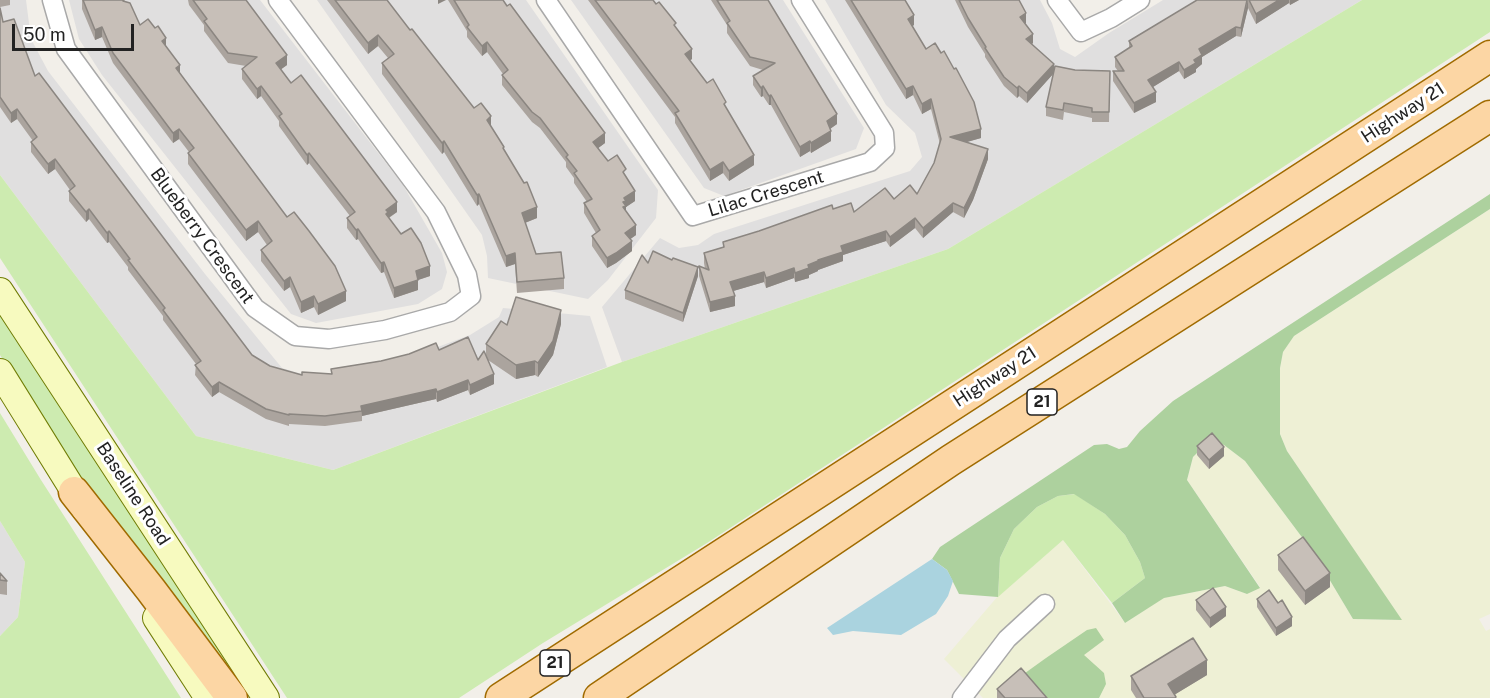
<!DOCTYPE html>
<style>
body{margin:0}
#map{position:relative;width:1490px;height:698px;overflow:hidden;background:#f2efe9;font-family:"Public Sans",sans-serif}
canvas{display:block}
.scale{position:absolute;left:12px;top:24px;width:122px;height:27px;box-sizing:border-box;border:3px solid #222;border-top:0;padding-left:8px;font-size:18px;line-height:21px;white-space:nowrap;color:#222;-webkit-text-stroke:4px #fff;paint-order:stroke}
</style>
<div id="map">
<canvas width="1490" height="698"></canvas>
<div class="scale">50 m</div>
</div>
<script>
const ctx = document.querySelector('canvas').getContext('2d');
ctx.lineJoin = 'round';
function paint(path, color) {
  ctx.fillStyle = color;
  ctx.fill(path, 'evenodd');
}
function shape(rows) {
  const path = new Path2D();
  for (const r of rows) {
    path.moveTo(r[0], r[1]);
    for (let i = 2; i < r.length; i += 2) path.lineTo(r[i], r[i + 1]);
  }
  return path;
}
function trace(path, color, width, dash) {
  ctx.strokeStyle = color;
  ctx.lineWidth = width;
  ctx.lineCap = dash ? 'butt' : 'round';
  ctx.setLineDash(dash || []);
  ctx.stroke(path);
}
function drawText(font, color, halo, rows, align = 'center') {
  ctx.font = font + ' "Public Sans",sans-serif';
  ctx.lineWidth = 6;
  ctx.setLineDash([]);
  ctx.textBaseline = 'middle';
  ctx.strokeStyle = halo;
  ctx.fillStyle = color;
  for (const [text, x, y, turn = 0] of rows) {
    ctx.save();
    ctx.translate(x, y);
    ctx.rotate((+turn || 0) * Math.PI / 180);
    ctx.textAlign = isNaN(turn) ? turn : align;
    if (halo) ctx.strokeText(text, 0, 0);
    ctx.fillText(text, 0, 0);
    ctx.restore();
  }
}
paint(shape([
 [0,0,26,0,31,39,48,71,205,274,282,368,328,382,400,361,470,335,499,317,503,308,590,316,607,367,333,470,196,436,0,175],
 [69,0,260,0,403,185,442,253,447,272,442,289,418,304,316,323,291,314,102,75,79,39],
 [317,0,526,0,658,190,656,218,608,280,588,299,488,278,487,256,482,235],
 [571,0,783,0,864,128,856,149,724,196,704,188],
 [825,0,1040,0,1052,23,1060,49,1075,57,1109,33,1163,0,1362,0,948,249,622,362,602,307,660,238,679,248,698,245,714,234,910,171,922,157,915,133,886,105],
 [0,521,25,562,18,617,0,636]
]), '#e0dfdf');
paint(shape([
 [1490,209,1490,614,1479,619,1486,631,1490,629,1490,698,983,698,944,659,998,596,1063,540,1125,623,1163,598,1225,586,1247,594,1260,587,1187,480,1193,457,1209,441,1224,445,1245,461,1313,552,1353,619,1401,620,1287,451,1280,434,1280,368,1283,352,1294,336]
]), '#eef0d5');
paint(shape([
 [1362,0,1490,0,1490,32,707,543,543,643,459,698,287,698,0,258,0,175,196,436,333,470,622,362,948,249],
 [0,313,239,679,234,684,54,443,0,355],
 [0,413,41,480,181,698,0,698,0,636,18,617,25,562,0,521],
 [1075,494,1105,514,1125,535,1140,562,1145,578,1112,603,1063,540,998,597,1000,558,1014,529,1037,507,1058,496]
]), '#cdebb0');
paint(shape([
 [1490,194,1490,209,1294,336,1283,352,1280,368,1280,434,1287,451,1402,620,1353,619,1313,552,1245,461,1224,445,1209,441,1193,457,1187,480,1260,588,1247,594,1225,586,1164,598,1125,623,1112,603,1145,578,1140,562,1125,535,1105,514,1074,494,1058,496,1037,507,1014,529,1000,558,998,597,959,594,947,570,932,559,940,547,1094,445,1107,444,1119,449,1127,447,1140,431,1173,401],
 [1096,628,1104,640,1084,655,1104,673,1106,684,1099,698,997,698,1014,681,1046,658,1087,630]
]), '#add19e');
paint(shape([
 [932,559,947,570,953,581,948,596,936,614,901,635,853,631,833,635,827,628]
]), '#aad3df');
const minor = shape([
 [52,0,66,49,255,308,295,336,329,339,385,330,450,312,471,296,467,275,436,212,278,0],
 [546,0,693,216,870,162,885,148,884,133,801,0],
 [1057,0,1081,32,1111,18,1140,0],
 [962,698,1007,639,1045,604]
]);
const secondary = shape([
 [0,291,266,698],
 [0,372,85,509],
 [156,618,208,698]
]);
const primary = shape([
 [74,492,151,590,232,698],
 [501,698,1490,56],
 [599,698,951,460,1490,116]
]);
trace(minor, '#a9a9a9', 21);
trace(secondary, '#707d05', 28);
trace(primary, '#a06b00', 33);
trace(minor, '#fff', 18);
trace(secondary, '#f7fabf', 26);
trace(primary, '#fcd6a4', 30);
paint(shape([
 [0,0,10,0,10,5,0,7],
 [82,0,124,0,124,1,140,25,166,46,180,73,346,301,318,315,314,307,301,313,290,287,284,291,261,261,261,250,267,245,258,232,246,241,188,164,188,153,189,152,179,139,173,143,113,63,102,37,95,40,82,9],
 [188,0,246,0,287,65,281,69,291,83,397,212,389,218,430,276,418,280,418,290,394,298,384,272,381,273,358,239,356,240,347,228,347,218,350,216,309,163,307,165,279,126,279,121,261,96,257,99,242,79,242,69,246,66,228,63,204,31,204,25,189,5],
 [327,0,387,0,410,30,474,108,491,127,504,151,537,218,525,223,536,254,564,278,564,289,517,293,515,264,506,267,479,204,477,206,444,152,442,154,382,74,382,63,388,58,378,46,368,54],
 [448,0,503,0,605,143,598,148,608,161,626,177,635,201,626,207,626,212,636,235,630,239,632,251,616,263,607,268,592,246,592,236,596,233,584,213,584,203,587,202,574,183,574,178,566,167,566,162,540,128,532,122,502,85,502,75,503,74,487,52,482,56,467,37,467,31],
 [588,0,653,0,676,28,692,59,690,60,726,108,754,165,729,181,723,173,710,181,675,123,675,117],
 [711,0,768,0,837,124,830,129,831,141,811,153,810,151,800,157,771,105,769,105,763,96,761,97,753,85,753,76,763,70,750,66,727,33,727,25],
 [845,0,905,0,914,25,912,26,981,138,966,142,988,159,973,200,964,218,953,212,923,238,915,228,890,247,886,241,843,255,843,261,818,270,818,271,809,275,809,278,795,282,794,278,766,288,764,282,733,291,735,306,710,312,699,276,699,266,705,269,704,263,704,253,723,247,723,242,833,209,854,212,894,199,917,194,934,163,940,144,931,109,922,114,913,95,906,99],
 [955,0,1019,0,1026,23,1025,23,1033,43,1032,44,1054,71,1075,70,1110,71,1109,122,1092,122,1092,118,1064,112,1063,120,1046,116,1046,107,1053,74,1027,103,1019,96,1017,98,1004,86,985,57,985,54,968,27],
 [1197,0,1299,0,1290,5,1289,3,1256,24,1248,8,1241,37,1236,36,1202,57,1202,64,1196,69,1196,72,1184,79,1179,71,1153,87,1156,102,1134,113,1113,81,1113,71,1118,71,1115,67,1115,57,1129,48,1129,41],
 [0,8,3,22,35,76,252,355,270,366,302,375,331,374,331,369,381,361,439,350,478,360,486,356,486,344,507,325,561,324,553,355,538,377,535,375,516,379,488,360,494,384,470,395,468,390,437,402,436,399,362,416,362,421,325,426,289,424,289,426,266,419,219,392,212,397,195,375,196,364,163,320,163,316,128,270,128,267,109,242,107,243,89,219,86,222,69,201,69,191,70,190,55,169,48,174,31,152,31,142,33,141,17,119,11,123,0,107],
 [648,263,698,276,683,322,625,299,625,290],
 [1197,446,1224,456,1209,469,1197,455],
 [1278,555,1330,587,1305,605,1278,570],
 [0,573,7,581,7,595,0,594],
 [1257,599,1292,626,1276,636,1257,607],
 [1196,600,1226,616,1210,628,1196,610],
 [1207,675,1174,695,1176,698,1136,698,1131,690,1131,676],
 [997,689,1047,698,997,698]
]), '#aba49e');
paint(shape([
 [438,0,446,0,438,4],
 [1248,0,1248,8,1241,37,1241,28],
 [1279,0,1289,0,1289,3,1256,24,1256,14],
 [1290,0,1299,0,1290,5],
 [1026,13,1026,23,1020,26,1020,17],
 [914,15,914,25,908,29,908,19],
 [102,27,102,37,95,40,95,30],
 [1236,27,1236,36,1202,57,1202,64,1196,69,1196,72,1184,79,1184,70,1194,60,1199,49],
 [1033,34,1033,43,1026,48,1026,39],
 [378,35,378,46,368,54,368,43],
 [166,38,166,48,162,41],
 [487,42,487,52,482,56,482,46],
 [692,49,692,59,685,64,685,54],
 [287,55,287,65,276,73,276,63],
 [1179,62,1179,71,1148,90,1148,80],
 [1054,64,1054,73,1027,103,1027,93],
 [180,65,180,75,176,68],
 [261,86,261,96,257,99,257,89],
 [763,86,763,96,761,97,761,88],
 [913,86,913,95,906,99,906,89],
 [1019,86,1019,96,1017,98,1017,88],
 [1156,92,1156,102,1134,113,1134,103],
 [771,95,771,105,769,105,769,96],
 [931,99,931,109,922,114,922,104],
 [17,109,17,119,11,123,11,113],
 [837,114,837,124,827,131,827,121],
 [491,116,491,127,487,120],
 [179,129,179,139,173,143,173,133],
 [981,129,981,138,950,147,950,137],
 [831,131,831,141,811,153,811,143],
 [605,133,605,143,593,152,593,142],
 [444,141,444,152,442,154,442,143],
 [810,141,810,151,800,157,800,147],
 [988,149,988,159,973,200,964,218,964,208],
 [309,153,309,163,307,165,307,155],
 [754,155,754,165,729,181,729,171],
 [55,159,55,169,48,174,48,164],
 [723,162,723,173,710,181,710,170],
 [635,191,635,201,626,207,626,216,623,218,624,198],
 [479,194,479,204,477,206,477,195],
 [397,202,397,212,388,218,386,224,386,210],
 [953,203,953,212,923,238,923,228],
 [537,207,537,218,522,224,522,213],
 [89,209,89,219,86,222,86,212],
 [915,218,915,228,890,247,890,237],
 [258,221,258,232,246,241,246,230],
 [636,225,636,235,625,243,625,233],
 [358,229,358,239,356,240,356,230],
 [109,231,109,242,107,243,107,233],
 [886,231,886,241,843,255,843,261,818,270,818,271,809,275,809,278,795,282,795,273,841,246],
 [632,241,632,251,616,263,607,268,607,258],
 [515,253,515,264,506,267,506,256],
 [384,262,384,272,381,273,381,263],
 [430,266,430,276,418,280,418,290,394,298,394,288,416,271],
 [698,267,698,276,683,322,683,313],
 [794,268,794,278,766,288,766,278],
 [764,272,764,282,730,292,730,282],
 [290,277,290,287,284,291,284,281],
 [346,291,346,301,318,315,318,304],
 [314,296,314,307,301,313,301,302],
 [735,296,735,306,710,312,710,302],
 [561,310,561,324,553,355,538,377,538,363],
 [535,361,535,375,516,379,516,365],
 [494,374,494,384,470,395,470,385],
 [468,380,468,390,437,402,437,392],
 [219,382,219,392,212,397,212,387],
 [436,389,436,399,362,416,361,406],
 [1224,447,1224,456,1209,469,1209,460],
 [1330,573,1330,587,1305,605,1305,591],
 [1226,607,1226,616,1210,628,1210,618],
 [1292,617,1292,626,1276,636,1276,628],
 [1207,660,1207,675,1169,698,1168,684]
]), '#8b8681');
const building = shape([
 [83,0,124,0,123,1,130,3,140,25,148,19,155,28,158,26,166,38,162,41,180,65,176,68,287,217,294,212,309,231,335,266,346,291,318,304,314,296,301,302,290,277,284,281,261,250,272,241,258,221,246,230,188,153,194,148,179,129,173,133,113,53,102,27,95,30,83,0],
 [193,0,246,0,287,55,276,63,291,83,301,75,397,202,386,210,388,212,386,214,401,234,411,228,421,243,430,266,416,271,418,280,394,288,384,262,381,263,358,229,356,230,347,218,355,212,309,153,307,155,279,116,282,114,261,86,257,89,242,69,257,57,228,53,204,21,207,19,193,0],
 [335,0,387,0,410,30,412,29,474,108,481,103,491,116,487,120,504,147,503,148,524,183,527,182,537,207,522,213,536,254,561,252,564,278,517,282,515,253,506,256,479,194,477,195,444,141,442,143,382,63,394,54,378,35,368,43,335,0],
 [454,0,503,0,507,6,510,4,605,133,593,142,608,161,617,155,626,169,623,172,635,191,624,198,626,201,623,202,626,206,623,207,636,225,625,233,632,241,616,253,607,258,592,236,600,230,584,203,592,199,574,173,577,171,566,157,568,155,540,118,532,112,502,75,508,70,487,42,482,46,467,27,469,25,454,0],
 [595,0,653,0,656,4,659,2,676,23,674,25,692,49,685,54,707,83,713,79,726,102,724,104,754,155,729,171,723,162,710,170,675,113,679,111,595,0],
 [717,0,768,0,837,114,827,121,831,131,811,143,810,141,800,147,771,95,769,96,763,86,761,88,753,76,775,63,750,57,727,23,730,21,717,0],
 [851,0,905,0,914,15,908,19,926,49,935,43,941,53,944,51,954,69,956,68,974,102,981,129,950,137,988,149,973,190,964,208,953,203,923,228,915,218,890,237,886,231,841,246,843,252,818,260,818,261,808,265,809,268,795,273,794,268,766,278,764,272,730,282,735,296,710,302,699,266,709,270,704,253,724,247,723,242,759,231,832,205,833,209,851,203,854,212,885,188,894,199,910,185,917,194,934,163,941,139,931,99,922,104,913,86,906,89,851,0],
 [959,0,1019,0,1026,13,1020,17,1033,34,1026,39,1054,64,1027,93,1019,86,1017,88,1004,77,985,48,986,47,968,18,959,0],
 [1197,0,1247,0,1241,28,1236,27,1199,49,1202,55,1194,60,1196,63,1184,70,1179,62,1148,80,1156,92,1134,103,1113,71,1124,71,1115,57,1132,46,1129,41,1197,0],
 [1249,0,1279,0,1256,14,1249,0],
 [0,8,3,22,14,19,35,76,39,73,252,355,270,366,302,375,302,372,332,374,331,369,381,361,409,354,436,343,439,350,468,337,478,360,484,351,494,374,470,385,468,380,437,392,436,389,361,406,362,411,325,416,289,414,289,415,266,409,219,382,212,387,195,365,201,361,163,310,165,308,128,260,130,259,109,231,107,233,89,209,86,212,69,191,75,186,55,159,48,164,31,142,37,137,17,109,11,113,0,97,0,8],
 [1055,66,1075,70,1110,71,1109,112,1092,112,1092,108,1064,103,1063,110,1046,107,1055,66],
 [653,251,672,260,673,258,698,267,683,313,625,290,642,255,648,263,653,251],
 [516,297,561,310,553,341,538,363,535,361,516,365,486,344,501,321,507,325,516,297],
 [1212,433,1224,447,1209,460,1197,446,1212,433],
 [1303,537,1330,573,1305,591,1278,555,1303,537],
 [0,573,7,581,0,580,0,573],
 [1213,588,1226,607,1210,618,1196,600,1213,588],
 [1269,590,1278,603,1282,600,1292,617,1276,628,1257,599,1269,590],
 [1193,638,1207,660,1168,684,1176,697,1175,698,1144,698,1131,676,1193,638],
 [1021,668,1047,698,1005,698,997,689,1021,668]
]);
paint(building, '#c7bfb8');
trace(building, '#8b8681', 1.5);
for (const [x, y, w] of [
 [1042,402,30],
 [555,663,30]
]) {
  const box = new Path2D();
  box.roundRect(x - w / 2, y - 13, w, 26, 4.5);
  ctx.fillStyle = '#fff';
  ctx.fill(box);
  trace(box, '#222', 1.5);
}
drawText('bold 16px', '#222', null, [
 ["21",1042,402],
 ["21",555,663]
]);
drawText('18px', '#222', '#fff', [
 ["Highway 21",1403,113,-33],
 ["Lilac Crescent",766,194,-17],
 ["Blueberry Crescent",202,236,54],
 ["Highway 21",995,377,-33],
 ["Baseline Road",133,494,57]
]);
</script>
